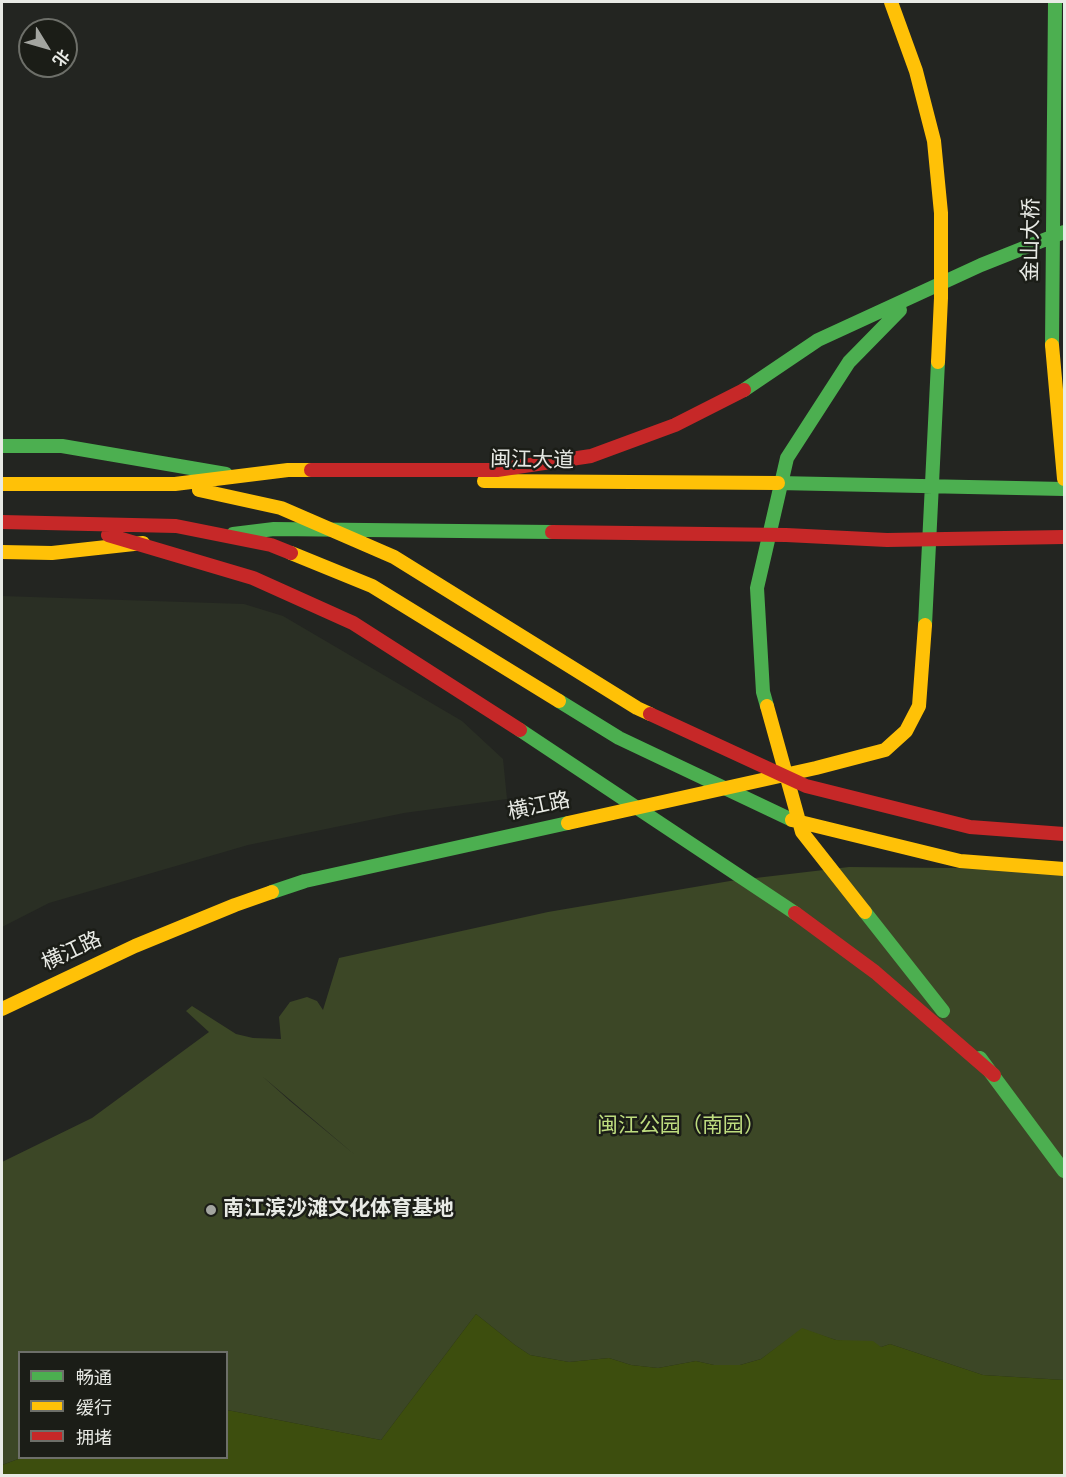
<!DOCTYPE html>
<meta charset="utf-8">
<style>
body{margin:0}
#map{position:relative;width:1066px;height:1477px;overflow:hidden;background:#232521;font-family:"DejaVu Sans","Noto Sans SC",sans-serif}
canvas{display:block}
.frame{position:absolute;inset:0;border:3px solid #e8eae5;pointer-events:none}
.legend{position:absolute;left:18px;top:1351px;width:210px;height:108px;box-sizing:border-box;background:#1b1d17;border:2px solid #6d6f69;margin:0;padding:8px 10px;list-style:none;font-size:18px;color:#e8eae5}
.legend li{display:flex;align-items:center;gap:12px;height:30px}
.legend b{width:30px;border:2px solid #6d6f69}
.north{position:absolute;left:18px;top:18px;width:60px;height:60px;box-sizing:border-box;background:#1b1d17;border:2px solid #6d6f69;border-radius:50%;rotate:127deg;font-size:16px;font-weight:700;line-height:24px;text-align:center;color:#e8eae5}
.north::after{content:'';display:block;margin:auto;width:21px;height:27px;background:#a3a5a0;clip-path:polygon(50% 0,100% 100%,50% 72%,0 100%)}
</style>
<div id="map">
<canvas width="1066" height="1477"></canvas>
<div class="frame"></div>
<ul class="legend">
<li><b style="height:8px;background:#4caf50"></b>畅通</li>
<li><b style="height:8px;background:#ffc107"></b>缓行</li>
<li><b style="height:8px;background:#c62828"></b>拥堵</li>
</ul>
<div class="north">北</div>
</div>
<script>
const ctx = document.querySelector('canvas').getContext('2d');
ctx.lineJoin = 'round';
function paint(path, color) {
  ctx.fillStyle = color;
  ctx.fill(path, 'evenodd');
}
function shape(rows) {
  const path = new Path2D();
  for (const r of rows) {
    path.moveTo(r[0], r[1]);
    for (let i = 2; i < r.length; i += 2) path.lineTo(r[i], r[i + 1]);
  }
  return path;
}
function trace(path, color, width, dash) {
  ctx.strokeStyle = color;
  ctx.lineWidth = width;
  ctx.lineCap = dash ? 'butt' : 'round';
  ctx.setLineDash(dash || []);
  ctx.stroke(path);
}
function drawText(font, color, halo, rows, align = 'center') {
  ctx.font = font + ' "DejaVu Sans","Noto Sans SC",sans-serif';
  ctx.lineWidth = 5;
  ctx.setLineDash([]);
  ctx.textBaseline = 'middle';
  ctx.strokeStyle = halo;
  ctx.fillStyle = color;
  for (const [text, x, y, turn = 0] of rows) {
    ctx.save();
    ctx.translate(x, y);
    ctx.rotate((+turn || 0) * Math.PI / 180);
    ctx.textAlign = isNaN(turn) ? turn : align;
    if (halo) ctx.strokeText(text, 0, 0);
    ctx.fillText(text, 0, 0);
    ctx.restore();
  }
}
paint(shape([
 [2,596,244,604,283,616,462,721,503,759,507,799,404,813,248,845,49,903,2,927]
]), '#2a2f24');
paint(shape([
 [849,867,1052,869,1064,867,1064,1380,983,1375,890,1344,881,1347,836,1340,802,1329,761,1359,740,1365,714,1365,696,1361,658,1368,631,1365,609,1358,569,1362,530,1355,515,1345,476,1314,381,1440,227,1410,226,1352,20,1352,20,1458,21,1458,2,1465,2,1162,92,1118,209,1032,186,1011,192,1006,236,1034,253,1038,281,1039,279,1017,290,1002,307,997,317,1001,323,1010,339,958,548,912,730,881],
 [262,1076,355,1155,290,1101]
]), '#3c4726');
paint(shape([
 [476,1314,515,1345,530,1355,569,1362,609,1358,631,1365,658,1368,696,1361,714,1365,740,1365,761,1359,802,1328,836,1340,873,1341,881,1347,890,1344,983,1375,1064,1380,1064,1475,2,1475,2,1465,21,1458,226,1458,227,1410,381,1440]
]), '#3d4e0e');
trace(shape([
 [1052,345,1055,2],
 [744,390,818,340,981,265,1064,232],
 [2,446,62,446,226,474],
 [778,483,1064,489],
 [233,534,274,529,552,532],
 [925,625,938,362],
 [559,701,619,738,792,820],
 [767,706,763,692,757,588,787,458,849,362,900,310],
 [520,730,795,913],
 [272,892,305,881,568,823],
 [865,912,943,1011],
 [980,1058,1064,1171]
]), '#4caf50', 14);
trace(shape([
 [891,2,916,71,934,141,941,213,941,298,938,362],
 [1052,345,1064,479],
 [484,481,778,483],
 [2,484,175,484,288,470,311,470],
 [199,490,281,508,394,557,637,708,650,714],
 [2,552,52,553,143,543],
 [291,553,372,586,559,701],
 [767,706,802,832,865,912],
 [792,820,960,861,1064,869],
 [568,823,816,768,885,750,906,731,919,706,925,625],
 [2,1009,135,946,235,905,272,892]
]), '#ffc107', 14);
trace(shape([
 [311,470,497,470,591,456,675,425,744,390],
 [2,522,176,526,271,545,291,553],
 [552,532,786,535,887,540,1064,537],
 [108,535,253,578,353,623,520,730],
 [650,714,806,786,970,827,1064,834],
 [795,913,875,972,994,1075]
]), '#c62828', 14);
for (const [x, y, r, color] of [
 [211,1210,6,"#a3a5a0"]
]) {
  const dot = new Path2D();
  dot.arc(x, y, r, 0, 2 * Math.PI);
  ctx.fillStyle = color;
  ctx.fill(dot);
  trace(dot, '#1b1d17', 2);
}
drawText('21px', '#e8eae5', '#1b1d17', [
 ["金山大桥",1032,240,-89],
 ["闽江大道",532,461,1],
 ["横江路",539,807,-12],
 ["横江路",72,952,-25]
]);
drawText('21px', '#bedc7f', '#1b1d17', [
 ["闽江公园（南园）",681,1127]
]);
drawText('bold 21px', '#e8eae5', '#1b1d17', [
 ["南江滨沙滩文化体育基地",223,1210]
], 'left');
</script>
